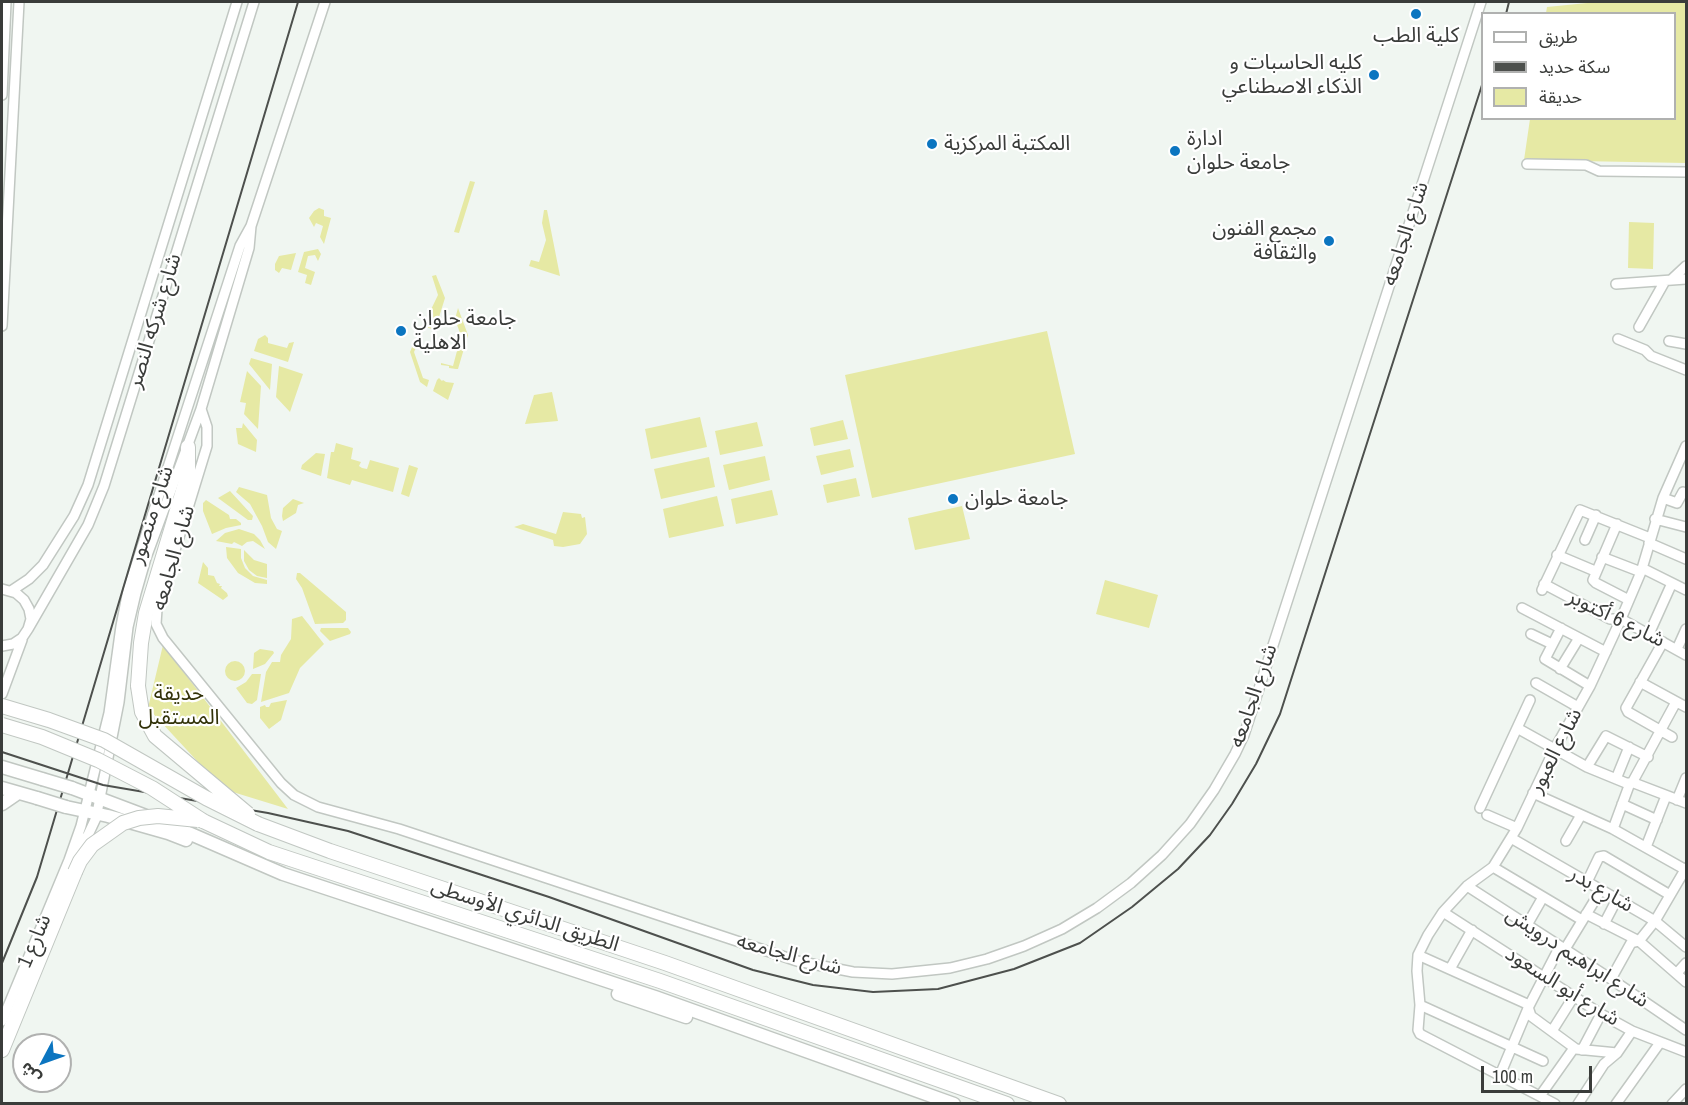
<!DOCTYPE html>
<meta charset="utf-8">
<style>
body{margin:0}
#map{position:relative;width:1688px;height:1105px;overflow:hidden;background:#f0f6f1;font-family:"Archivo Narrow","Noto Sans Arabic",sans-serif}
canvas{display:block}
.frame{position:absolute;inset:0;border:3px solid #3a3c3a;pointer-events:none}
.legend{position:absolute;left:1481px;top:12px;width:195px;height:108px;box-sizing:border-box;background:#fff;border:2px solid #b0b1b0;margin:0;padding:8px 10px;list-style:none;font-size:18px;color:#3a3c3a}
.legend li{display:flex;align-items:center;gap:12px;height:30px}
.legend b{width:30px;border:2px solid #b0b1b0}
.north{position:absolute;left:12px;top:1033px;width:60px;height:60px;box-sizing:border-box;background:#fff;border:2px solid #b0b1b0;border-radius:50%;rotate:229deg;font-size:16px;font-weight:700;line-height:24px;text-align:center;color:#3a3c3a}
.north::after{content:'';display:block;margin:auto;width:21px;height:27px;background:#0b75c0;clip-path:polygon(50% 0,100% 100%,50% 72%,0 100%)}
.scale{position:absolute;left:1481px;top:1066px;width:111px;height:27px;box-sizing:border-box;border:3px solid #3a3c3a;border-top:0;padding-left:8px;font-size:18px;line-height:21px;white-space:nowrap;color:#3a3c3a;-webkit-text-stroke:4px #fff;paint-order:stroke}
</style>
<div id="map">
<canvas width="1688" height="1105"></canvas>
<div class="frame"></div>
<ul class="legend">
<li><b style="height:8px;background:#fff"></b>طريق</li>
<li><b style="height:8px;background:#4d504d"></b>سكة حديد</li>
<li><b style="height:16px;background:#e6e9a4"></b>حديقة</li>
</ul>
<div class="north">ش</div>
<div class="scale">100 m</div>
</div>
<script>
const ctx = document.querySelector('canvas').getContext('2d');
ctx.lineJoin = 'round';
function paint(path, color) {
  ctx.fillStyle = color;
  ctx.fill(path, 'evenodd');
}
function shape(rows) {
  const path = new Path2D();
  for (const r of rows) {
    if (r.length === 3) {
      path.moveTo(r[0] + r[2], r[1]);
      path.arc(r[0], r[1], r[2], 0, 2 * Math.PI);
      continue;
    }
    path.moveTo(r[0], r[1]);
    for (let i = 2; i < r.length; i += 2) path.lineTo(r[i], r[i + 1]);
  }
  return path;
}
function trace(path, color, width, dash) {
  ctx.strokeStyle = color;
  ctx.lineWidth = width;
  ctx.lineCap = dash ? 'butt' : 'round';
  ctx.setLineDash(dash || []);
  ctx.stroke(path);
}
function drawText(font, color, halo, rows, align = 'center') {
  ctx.font = font + ' "Archivo Narrow","Noto Sans Arabic",sans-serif';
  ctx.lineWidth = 4.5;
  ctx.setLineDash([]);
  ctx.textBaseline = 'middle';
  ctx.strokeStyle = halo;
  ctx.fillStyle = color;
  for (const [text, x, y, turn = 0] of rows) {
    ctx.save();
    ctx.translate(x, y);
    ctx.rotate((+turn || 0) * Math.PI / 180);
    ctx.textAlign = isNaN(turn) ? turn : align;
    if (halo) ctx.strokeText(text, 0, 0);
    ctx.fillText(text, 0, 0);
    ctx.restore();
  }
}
paint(shape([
 [1597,2,1686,2,1686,163,1524,160,1530,119,1674,118,1674,14,1546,13,1547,7],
 [470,181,475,182,459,233,454,232],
 [319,208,324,210,324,216,331,218,324,244,320,237,323,226,316,223,314,227,309,218,314,211],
 [544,210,547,210,560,276,529,266,531,260,539,262,546,240,542,223],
 [1629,222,1654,223,1653,269,1628,268],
 [318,249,321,254,318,261,315,255,308,256,305,268,315,272,311,285,305,283,307,275,298,272,304,252],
 [296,253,291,270,282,268,279,273,275,270,275,264,279,256],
 [436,275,445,298,435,330,423,326,438,295,432,276],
 [458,308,468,335,458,369,456,369,449,368,449,366,441,365,441,363,453,366,461,336,455,319],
 [1047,331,1075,454,872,498,845,375],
 [265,335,268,338,268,343,287,348,289,343,294,342,288,362,254,351,258,339],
 [415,340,419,341,414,352,423,378,429,380,427,387,420,382,410,352],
 [251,358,272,364,270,390,249,364],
 [279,366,303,374,290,412,276,397],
 [247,371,261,386,258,429,244,414,246,403,240,402],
 [439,378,442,381,443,380,446,382,454,383,448,400,433,391,437,380],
 [552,392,558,421,525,424,534,395],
 [700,417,707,447,651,459,645,429],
 [843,420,848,439,814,446,810,428],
 [757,422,763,446,720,455,715,431],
 [243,423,257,440,256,452,238,444,236,428,242,428],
 [336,443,353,448,351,459,361,462,359,466,362,468,367,469,370,460,399,468,393,492,352,480,350,485,327,478,331,452,334,452],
 [850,449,854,467,821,475,816,456],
 [316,453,325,454,321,476,301,469,302,465],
 [765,456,770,480,729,490,723,465],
 [709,457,715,487,661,499,654,469],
 [409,465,418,468,409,497,401,494],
 [856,478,860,496,827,503,823,485],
 [239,487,267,495,271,518,277,529,282,531,276,549,268,542,262,526,250,504,236,492],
 [772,490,778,515,736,524,731,499],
 [230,491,253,516,252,520,248,520,218,498],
 [717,496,724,526,669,538,663,509],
 [293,499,304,503,298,505,296,513,283,521,282,516,283,508],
 [206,500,229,515,230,519,236,519,241,523,241,525,226,528,212,534,203,511,203,503],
 [962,506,970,539,915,550,908,518],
 [563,512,581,514,582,518,585,517,587,534,580,544,563,547,554,546,553,540,514,527,523,524,556,534],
 [239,529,254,534,260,540,265,549,253,541,247,542,242,546,234,542,232,544,216,541,225,533],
 [226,547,241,549,241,558,245,568,253,576,267,580,267,584,255,583,238,573,227,558],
 [244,550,254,560,267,564,267,578,257,576,249,570,244,561],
 [203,562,208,568,208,575,214,576,217,583,220,584,219,586,222,586,221,588,227,593,228,596,223,600,198,583],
 [297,573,300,573,346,612,346,620,343,623,315,624,302,588,296,579],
 [1105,580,1158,595,1149,628,1096,614],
 [302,616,324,644,300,668,289,693,261,702,266,672,272,662,280,662,281,655,291,639,292,619],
 [321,628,348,628,351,632,350,634,330,641,320,631],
 [163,645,288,809,223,789,148,708],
 [260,649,273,651,274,653,265,664,253,669,254,653],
 [235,671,10],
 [252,674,261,674,257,700,252,704,247,703,236,688,246,682],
 [287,700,281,720,269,729,260,718,260,707,265,705,266,707,269,707,271,703]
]), '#e6e9a4');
const minor = shape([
 [2,95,6,2],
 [1527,164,1586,165,1599,171,1686,172],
 [1671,280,1686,266],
 [1616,284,1686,279],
 [2,326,19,2],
 [1639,327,1665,281],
 [1618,339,1645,350,1651,356,1686,370],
 [1669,341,1686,344],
 [201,409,207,427,207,446,157,609,156,624,163,638,281,783,294,795,318,807,399,829,797,961,853,972,892,974,950,968,987,959,1024,946,1062,929,1097,908,1131,883,1162,855,1190,824,1214,790,1235,754,1244,735,1481,2],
 [1663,498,1677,503,1683,492],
 [1655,519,1686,527],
 [1617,524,1593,580,1596,583,1629,600],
 [1585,540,1596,515],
 [1649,543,1686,559],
 [1557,555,1595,571],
 [1602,557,1641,572],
 [1642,568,1686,590],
 [1544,584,1610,619,1621,619,1686,655],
 [2,589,16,593,24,600,29,609,31,619,28,629,22,638,13,644,2,646],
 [1542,590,1580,510,1650,538],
 [11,591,29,579,43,565,74,516,88,485,237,2],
 [1522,608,1606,652],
 [1561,628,1545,659,1590,686],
 [28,629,88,525,104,486,254,2],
 [1531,634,1552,644],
 [1649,634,1672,583],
 [1663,642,1626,708,1628,712,1672,737],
 [1677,649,1686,629],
 [1560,669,1579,638],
 [1640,682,1686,707],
 [1536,683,1578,707],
 [2,694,22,640],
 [1517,728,1587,767,1626,783,1634,783,1686,803],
 [1587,767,1606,736,1648,757],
 [1616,779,1629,747],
 [1632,783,1676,702],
 [1533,793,1613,829,1686,870],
 [1677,800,1686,778],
 [1622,804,1657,820],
 [1480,808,1530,700],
 [1487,815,1517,828],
 [1613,829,1630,783],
 [1511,838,1655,921,1686,947],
 [1566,841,1581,815],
 [1646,847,1666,796],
 [75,852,88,835,96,818,119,702,128,627,136,593,146,558,201,409,249,248,251,226],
 [1493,867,1582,920],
 [1587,882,1599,857,1604,856,1670,895],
 [1467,886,1611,979,1686,1030],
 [1443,912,1601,1014,1632,1031,1686,1052],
 [1586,914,1639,941,1686,982],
 [1604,924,1617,899],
 [1527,925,1543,897],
 [1565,949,1601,890],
 [1418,955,1527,1004,1531,1016,1576,1049,1617,1053],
 [1450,969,1472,930],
 [1677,973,1686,963],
 [1611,979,1631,943,1639,941,1655,921,1686,868],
 [1420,1005,1543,1061],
 [2,1021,69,860,81,826,109,713,121,626,128,590,240,246,251,226,325,2],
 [1552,1031,1574,996],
 [1582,1050,1601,1014],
 [1500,1075,1529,1006,1560,946],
 [1540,1096,1574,1048],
 [1555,1104,1420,1034,1418,1030,1420,1005,1417,971,1418,955,1428,935,1443,912,1467,886,1493,867,1517,828,1554,750,1590,686,1621,619,1641,572,1663,498,1686,446],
 [1578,1104,1604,1064,1617,1053,1632,1031],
 [1616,1104,1659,1044],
 [1672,1104,1686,1089]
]);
const major = shape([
 [2,767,42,779],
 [2,788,37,798],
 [72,788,170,825,283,874,655,997,954,1104],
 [2,804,18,793],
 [66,807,108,816,168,833,186,840],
 [618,994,686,1017]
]);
const highway = shape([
 [138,686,141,643,146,613,188,474,188,447],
 [203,821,269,852,660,981,1007,1104],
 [258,824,330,851,665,963,1059,1104],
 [2,1050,75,872]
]);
trace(minor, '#c1c7c2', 12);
trace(major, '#c1c7c2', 15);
trace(highway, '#c1c7c2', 16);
trace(minor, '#fff', 9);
trace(major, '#fff', 12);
trace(highway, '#fff', 14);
trace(shape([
 [1506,14,1509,2],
 [2,752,103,785,268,813,348,831,549,897,753,970,813,985,873,992,938,989,1014,969,1080,943,1132,907,1178,869,1210,835,1232,804,1256,764,1280,714,1482,85],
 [2,963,37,877,298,2]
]), '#4d504d', 2);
const majorBridge = shape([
 [42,779,72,788],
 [37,798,66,807]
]);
const highwayBridge = shape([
 [138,686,142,712,155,736,248,814],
 [2,706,49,720,104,740,206,798,258,824],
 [2,725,42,737,98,760,152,788,203,821],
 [75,872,80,861,92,845,123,823,139,818,158,816,198,820]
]);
trace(majorBridge, '#c1c7c2', 15, []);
trace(highwayBridge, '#c1c7c2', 16, []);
trace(majorBridge, '#fff', 12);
trace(highwayBridge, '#fff', 14);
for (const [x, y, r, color] of [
 [1416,14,6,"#0b75c0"],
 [1374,75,6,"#0b75c0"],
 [932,144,6,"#0b75c0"],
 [1175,151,6,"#0b75c0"],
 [1329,241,6,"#0b75c0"],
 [401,331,6,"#0b75c0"],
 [953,499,6,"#0b75c0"]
]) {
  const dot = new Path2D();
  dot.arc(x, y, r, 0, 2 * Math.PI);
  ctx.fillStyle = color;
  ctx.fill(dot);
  trace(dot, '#fff', 2);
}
drawText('21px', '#3a3c3a', '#fff', [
 ["كلية الطب",1416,36,"center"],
 ["كليه الحاسبات و",1362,63,"right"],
 ["الذكاء الاصطناعي",1362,87,"right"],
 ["ادارة",1187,139],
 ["جامعة حلوان",1187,163],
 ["المكتبة المركزية",944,144],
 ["مجمع الفنون",1317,229,"right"],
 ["والثقافة",1317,253,"right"],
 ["جامعة حلوان",413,319],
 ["الاهلية",413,343],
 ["جامعة حلوان",965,499]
], 'left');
drawText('21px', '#3a3c3a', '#fff', [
 ["شارع الجامعه",1406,234,-72],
 ["شارع شركه النصر",155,321,-73],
 ["شارع منصور",152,515,-72],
 ["شارع الجامعه",174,558,-74],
 ["شارع 6 أكتوبر",1616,619,26],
 ["شارع الجامعه",1254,696,-71],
 ["شارع العبور",1556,751,-63],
 ["شارع بدر",1601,890,30],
 ["الطريق الدائري الأوسطى",525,916,18],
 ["شارع 1",35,941,-67],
 ["شارع الجامعه",789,955,15],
 ["شارع ابراهيم درويش",1577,958,33],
 ["شارع أبو السعود",1562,987,32]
]);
drawText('21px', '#323209', '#fff', [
 ["حديقة",179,694],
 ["المستقبل",179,718]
]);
</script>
